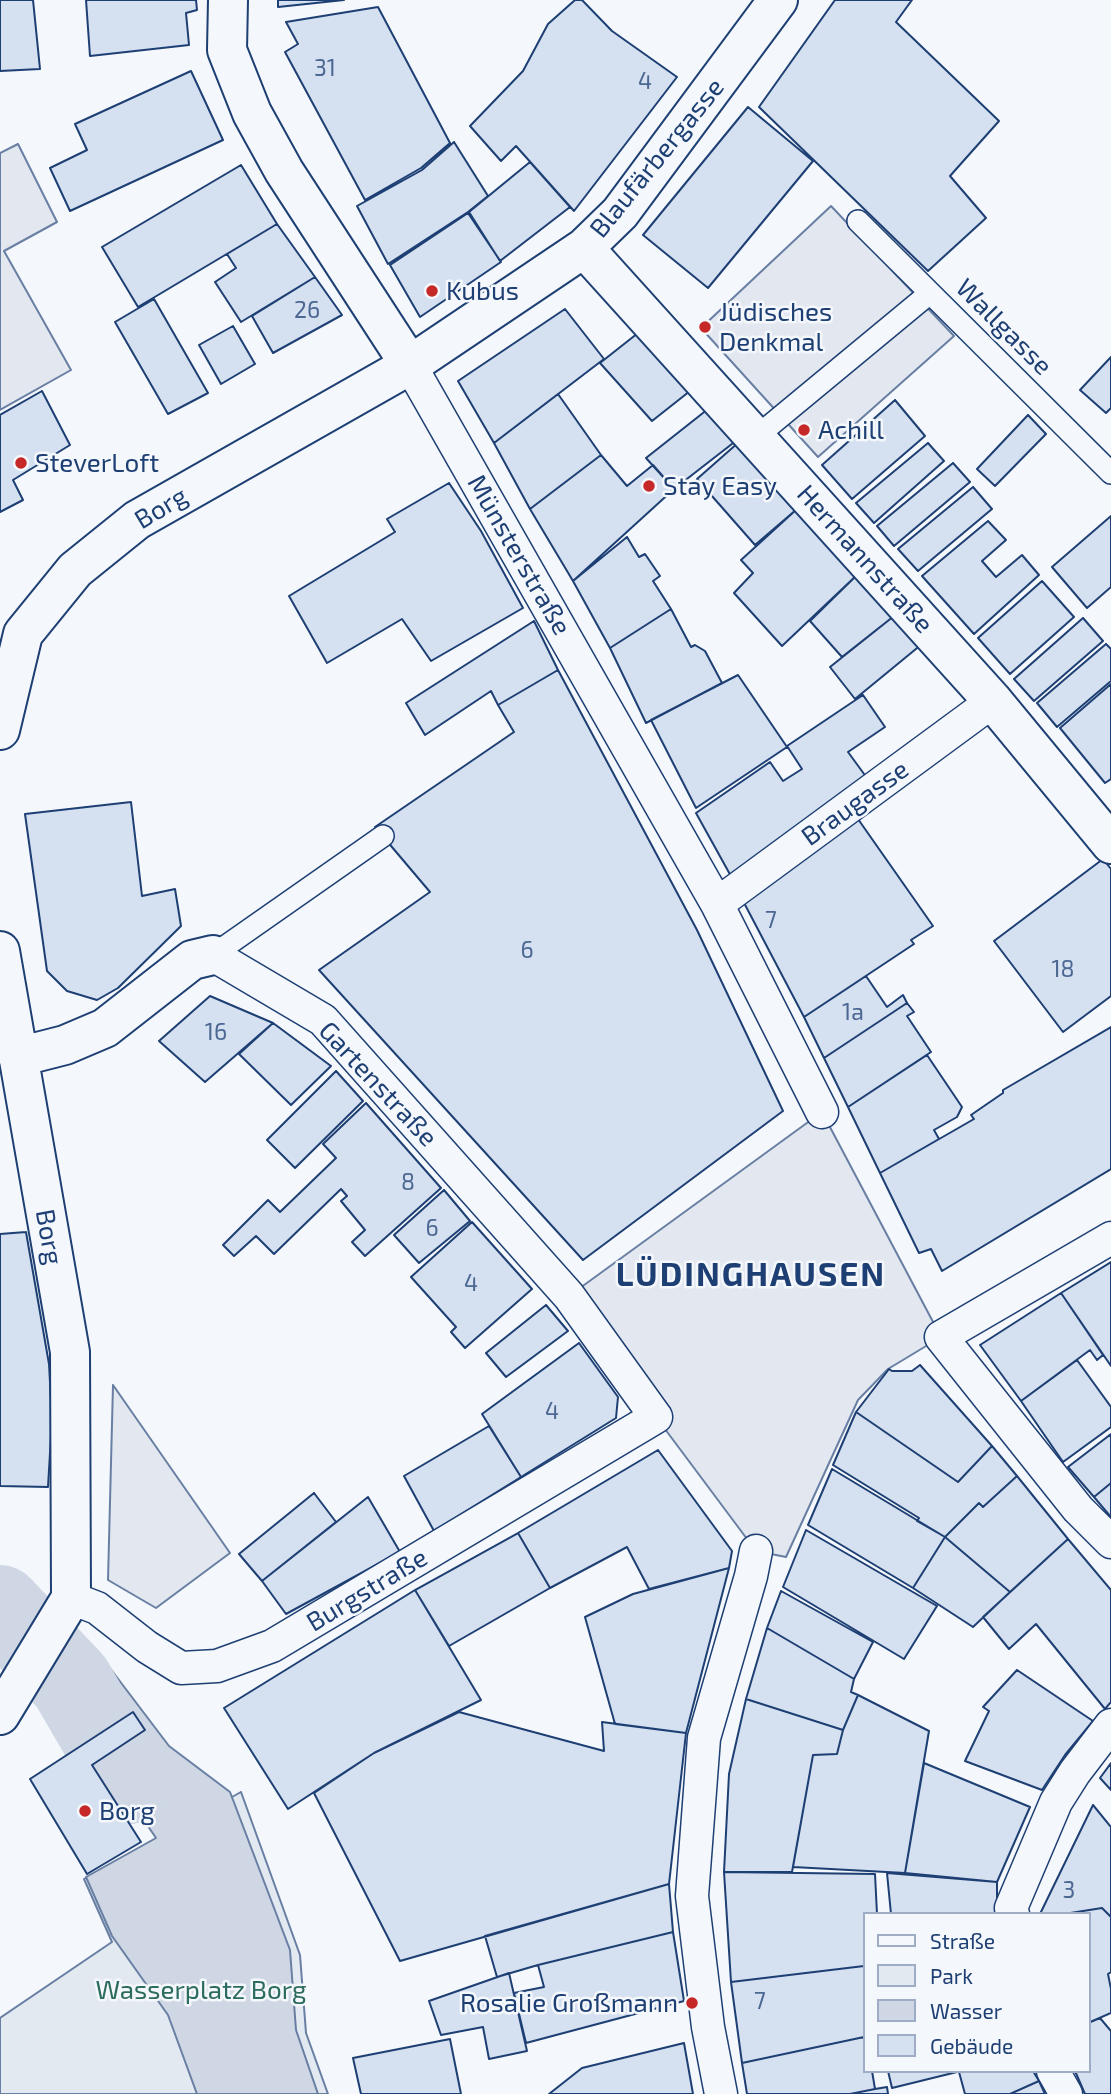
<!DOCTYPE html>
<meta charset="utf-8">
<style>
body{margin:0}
#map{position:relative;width:1111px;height:2094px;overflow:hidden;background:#f4f7fb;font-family:"Exo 2",sans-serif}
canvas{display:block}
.legend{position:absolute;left:863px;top:1912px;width:228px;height:161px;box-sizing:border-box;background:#f4f7fb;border:2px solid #9eadc5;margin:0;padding:9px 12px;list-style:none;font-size:21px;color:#1d3f73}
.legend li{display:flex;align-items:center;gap:14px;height:35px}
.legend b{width:35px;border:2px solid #9eadc5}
</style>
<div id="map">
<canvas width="1111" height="2094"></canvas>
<ul class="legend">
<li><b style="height:9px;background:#f4f7fb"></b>Straße</li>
<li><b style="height:19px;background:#e3e9f0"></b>Park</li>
<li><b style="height:19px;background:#cfd7e4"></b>Wasser</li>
<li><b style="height:19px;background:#d5e0f0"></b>Gebäude</li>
</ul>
</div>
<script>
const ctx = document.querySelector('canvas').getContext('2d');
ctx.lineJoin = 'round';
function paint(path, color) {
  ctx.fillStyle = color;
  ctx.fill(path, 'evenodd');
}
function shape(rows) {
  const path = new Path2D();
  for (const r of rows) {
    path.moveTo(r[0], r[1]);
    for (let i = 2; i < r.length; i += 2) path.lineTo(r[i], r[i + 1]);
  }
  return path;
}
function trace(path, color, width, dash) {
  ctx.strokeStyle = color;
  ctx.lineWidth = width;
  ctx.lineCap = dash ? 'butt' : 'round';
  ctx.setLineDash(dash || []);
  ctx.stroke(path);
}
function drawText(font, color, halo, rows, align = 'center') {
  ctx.font = font + ' "Exo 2",sans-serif';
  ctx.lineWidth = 5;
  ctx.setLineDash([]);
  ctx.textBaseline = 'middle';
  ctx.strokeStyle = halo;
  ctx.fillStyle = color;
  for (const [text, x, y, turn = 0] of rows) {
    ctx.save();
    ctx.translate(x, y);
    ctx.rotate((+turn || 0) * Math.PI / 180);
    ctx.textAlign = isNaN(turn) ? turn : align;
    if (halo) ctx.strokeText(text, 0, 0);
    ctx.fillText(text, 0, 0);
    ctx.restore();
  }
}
const green = shape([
 [241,1792,300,1955,306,2033,328,2094,0,2094,0,2018,112,1942,84,1879,241,1792]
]);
paint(green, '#e3e9f0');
trace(green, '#687fa3', 2);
const parking = shape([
 [18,144,57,222,4,251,71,370,0,410,0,153,18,144],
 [831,206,954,336,818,457,701,328,831,206],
 [822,1112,941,1337,888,1369,858,1400,786,1557,756,1551,656,1417,569,1296,822,1112],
 [113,1385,230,1553,156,1608,108,1580,113,1385]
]);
paint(parking, '#e3e8f0');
trace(parking, '#687fa3', 2);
const water = shape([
 [86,1653,100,1655,169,1746,230,1792,290,1950,296,2030,318,2094,197,2094,168,2015,112,1936,86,1877,156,1838,61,1698,86,1653]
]);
paint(water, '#cfd7e4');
trace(water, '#687fa3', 2);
trace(shape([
 [0,1607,71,1682,129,1782]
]), '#cfd7e4', 84);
const building = shape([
 [0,0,33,0,40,69,0,71,0,0],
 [86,0,196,0,197,10,186,13,189,45,90,56,86,0],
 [278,0,344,0,278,7,278,0],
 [575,0,582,0,612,31,677,77,574,211,516,146,501,161,470,126,523,71,548,24,575,0],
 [835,0,912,0,896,22,999,121,950,176,986,218,928,271,759,107,835,0],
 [378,7,450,143,421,168,365,200,285,52,298,44,286,22,378,7],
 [191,71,223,140,70,211,50,168,87,150,75,124,191,71],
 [748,107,813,161,708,288,643,235,748,107],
 [454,142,488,196,468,212,388,264,357,206,422,170,454,142],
 [530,162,570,207,500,261,469,212,530,162],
 [241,165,277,224,138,307,102,247,241,165],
 [468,213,501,262,420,317,390,265,468,213],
 [277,224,315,277,241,322,215,282,236,268,227,254,277,224],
 [315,277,342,315,273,353,252,316,315,277],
 [154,299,208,393,168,414,115,322,154,299],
 [565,309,604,359,494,443,458,381,565,309],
 [233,326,255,364,221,384,199,345,233,326],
 [638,333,690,391,652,421,600,363,638,333],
 [1111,357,1111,408,1106,413,1080,390,1111,357],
 [42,391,70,445,13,480,23,500,0,512,0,415,42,391],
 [558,394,601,455,530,509,494,443,558,394],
 [895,400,925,436,852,499,822,465,895,400],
 [708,409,737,440,674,489,646,458,708,409],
 [1028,415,1046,434,995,486,977,469,1028,415],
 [739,442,797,509,755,545,697,479,739,442],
 [928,443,944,461,874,523,856,503,928,443],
 [601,455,627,486,653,465,674,489,573,581,530,509,601,455],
 [953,463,970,482,894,546,877,526,953,463],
 [449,483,481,531,523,608,431,661,402,619,327,663,289,596,395,532,387,519,449,483],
 [973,487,992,509,918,571,898,549,973,487],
 [797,509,858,574,782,646,734,593,753,573,741,560,797,509],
 [1111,516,1111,587,1087,608,1052,567,1111,516],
 [988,521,1006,540,982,561,996,577,1022,555,1039,575,974,634,922,576,988,521],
 [627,537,639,557,645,554,660,576,653,581,671,609,610,648,573,581,627,537],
 [858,574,894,616,842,657,810,621,858,574],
 [1042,581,1074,617,1010,674,978,638,1042,581],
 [671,609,691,647,695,645,705,651,722,683,646,723,610,648,671,609],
 [894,616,922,644,855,699,830,667,894,616],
 [1083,618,1103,641,1034,701,1014,679,1083,618],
 [534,621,558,670,498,705,491,691,425,735,406,703,534,621],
 [1106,644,1111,649,1111,681,1057,727,1037,703,1106,644],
 [558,670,697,930,783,1111,583,1260,319,970,430,892,375,827,514,732,498,705,558,670],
 [738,675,787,747,696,808,651,720,738,675],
 [1111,684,1111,779,1105,783,1060,728,1111,684],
 [863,695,885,727,848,752,867,778,732,878,696,813,770,762,783,781,802,769,787,746,863,695],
 [131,802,142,896,175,889,181,926,118,988,97,1000,67,991,47,971,25,814,131,802],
 [858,819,933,926,911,940,914,944,804,1017,742,899,858,819],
 [1103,859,1111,869,1111,996,1063,1032,994,941,1103,859],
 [866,976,887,1007,903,995,907,1003,824,1058,804,1017,866,976],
 [210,996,273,1023,205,1082,159,1041,210,996],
 [907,1003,914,1012,907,1016,931,1052,848,1107,824,1058,907,1003],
 [273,1023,331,1066,291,1105,239,1054,273,1023],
 [1111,1027,1111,1169,942,1271,931,1249,919,1253,880,1173,974,1119,971,1115,1003,1093,1003,1090,1111,1027],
 [927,1055,962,1107,957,1117,934,1130,939,1139,880,1173,848,1107,927,1055],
 [336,1071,363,1101,295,1168,267,1140,336,1071],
 [366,1103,441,1188,365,1256,352,1242,365,1230,341,1201,347,1196,341,1189,274,1254,256,1236,234,1256,223,1245,268,1200,280,1212,336,1158,323,1144,366,1103],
 [444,1190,470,1221,419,1263,394,1235,444,1190],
 [472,1222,532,1289,465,1348,451,1332,456,1327,411,1277,472,1222],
 [26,1232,49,1364,52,1419,48,1487,0,1486,0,1234,26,1232],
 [1111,1262,1111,1366,1061,1293,1111,1262],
 [1061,1293,1103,1355,1097,1360,1090,1350,1021,1401,980,1345,1061,1293],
 [546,1305,568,1331,506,1377,486,1353,546,1305],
 [579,1343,618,1397,616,1418,521,1477,482,1414,579,1343],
 [1077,1360,1111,1407,1111,1427,1063,1462,1021,1401,1077,1360],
 [920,1365,992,1446,958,1482,856,1412,889,1369,892,1371,912,1371,920,1365],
 [856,1412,958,1482,992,1446,1017,1476,983,1507,979,1503,945,1537,917,1521,919,1518,833,1465,856,1412],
 [489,1426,521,1477,434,1531,404,1476,489,1426],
 [1111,1434,1111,1483,1094,1497,1068,1467,1111,1434],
 [658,1450,732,1551,729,1568,649,1589,627,1547,550,1588,518,1533,658,1450],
 [832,1469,945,1537,913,1588,808,1525,832,1469],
 [1017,1476,1068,1539,1010,1592,945,1537,979,1503,983,1507,1017,1476],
 [1111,1483,1111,1517,1094,1497,1111,1483],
 [314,1493,336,1522,262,1581,239,1554,314,1493],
 [368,1497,400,1552,286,1614,262,1581,368,1497],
 [806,1530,937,1606,904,1659,783,1587,806,1530],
 [518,1533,550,1588,449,1646,415,1590,518,1533],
 [945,1537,1010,1592,973,1627,913,1588,945,1537],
 [1068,1539,1111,1590,1111,1702,1105,1709,1036,1624,1009,1649,983,1617,1068,1539],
 [729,1568,686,1733,615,1724,585,1617,633,1594,729,1568],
 [415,1590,481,1700,374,1753,288,1809,224,1708,415,1590],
 [781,1591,873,1642,854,1679,767,1628,781,1591],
 [767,1628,854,1679,851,1692,858,1695,843,1730,746,1699,767,1628],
 [1017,1670,1093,1721,1065,1755,1042,1790,965,1761,989,1711,983,1707,1017,1670],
 [858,1695,929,1731,905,1873,793,1867,813,1755,837,1754,843,1730,858,1695],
 [746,1699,843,1730,837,1754,813,1755,792,1872,724,1872,729,1774,746,1699],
 [133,1712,145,1730,92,1765,141,1842,87,1874,30,1779,133,1712],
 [459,1712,604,1751,602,1722,686,1733,669,1884,400,1961,314,1793,374,1753,459,1712],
 [924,1763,1030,1807,997,1882,905,1873,924,1763],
 [1111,1763,1111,1790,1100,1778,1111,1763],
 [1093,1805,1111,1827,1111,1917,1102,1908,1064,1914,1040,1914,1093,1805],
 [724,1872,875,1874,877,1914,864,1914,864,1966,731,1982,724,1872],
 [887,1873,997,1882,997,1914,891,1914,887,1873],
 [669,1884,673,1932,538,1965,497,1977,485,1936,669,1884],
 [1102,1908,1111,1917,1111,1972,1108,1974,1111,1989,1111,2013,1088,2023,1088,1914,1064,1914,1102,1908],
 [673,1932,684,2001,526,2043,514,1993,544,1987,538,1965,673,1932],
 [864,1966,864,2037,742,2063,731,1982,864,1966],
 [509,1973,527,2051,489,2059,483,2027,441,2035,429,2001,509,1973],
 [1100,2018,1111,2031,1111,2094,1085,2094,1075,2071,1088,2071,1088,2023,1100,2018],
 [864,2037,864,2071,872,2071,875,2089,850,2094,747,2094,742,2063,864,2037],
 [450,2039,461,2094,361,2094,353,2058,450,2039],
 [684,2043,693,2094,549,2094,582,2068,684,2043],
 [888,2071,961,2071,892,2088,888,2071],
 [1033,2071,1039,2081,1010,2094,965,2094,959,2072,1033,2071],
 [1039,2081,1045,2094,1010,2094,1039,2081],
 [887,2087,888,2094,850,2094,875,2089,887,2087]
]);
paint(building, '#d5e0f0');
trace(building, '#1d3f73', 2);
const service = shape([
 [858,221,1111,473],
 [756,437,930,293],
 [213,955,383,836]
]);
const pedestrian = shape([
 [410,365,717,904,822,1112],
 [717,904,993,701],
 [1111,1238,941,1337,1078,1509,1111,1542],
 [71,1598,97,1608,147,1647,181,1668,217,1666,272,1646,656,1417,569,1296,323,1020,213,955],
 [1013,1914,1011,1908,1056,1802,1075,1772,1111,1725],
 [1053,2071,1066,2094],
 [721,2094,708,2027,692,1896,704,1738,751,1576,756,1551]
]);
const minor = shape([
 [228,0,227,50,252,113,284,171,410,365],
 [584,248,993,701,1111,844],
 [0,730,23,634,75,570,137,520,410,365,584,248,620,213,778,0],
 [0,951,70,1352,71,1598,0,1715],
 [18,1057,65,1045,105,1028,192,960,213,955]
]);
trace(service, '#1d3f73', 24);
trace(pedestrian, '#1d3f73', 35);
trace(minor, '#1d3f73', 42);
trace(service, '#f4f7fb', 21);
trace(pedestrian, '#f4f7fb', 32);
trace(minor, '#f4f7fb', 38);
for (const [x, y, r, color] of [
 [432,291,7,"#c62828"],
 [705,327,7,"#c62828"],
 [804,430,7,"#c62828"],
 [21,463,7,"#c62828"],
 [649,486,7,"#c62828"],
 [85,1811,7,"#c62828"],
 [692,2003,7,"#c62828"]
]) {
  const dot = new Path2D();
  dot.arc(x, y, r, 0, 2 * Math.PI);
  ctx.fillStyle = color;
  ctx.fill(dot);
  trace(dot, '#f4f7fb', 2.5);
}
drawText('23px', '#4b6792', null, [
 ["31",325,68],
 ["4",645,81],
 ["26",307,310],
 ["7",771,920],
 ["6",527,950],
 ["18",1063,969],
 ["1a",853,1012],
 ["16",216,1032],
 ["8",408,1182],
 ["6",432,1228],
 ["4",471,1283],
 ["4",552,1411],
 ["3",1069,1890],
 ["7",760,2001]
]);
drawText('26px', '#1d3f73', '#f4f7fb', [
 ["Blaufärbergasse",657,158,-51],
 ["Wallgasse",1004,327,45],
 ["Borg",161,508,-31],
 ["Münsterstraße",519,555,60],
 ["Hermannstraße",865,559,48],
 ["Braugasse",855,803,-36],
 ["Gartenstraße",378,1084,47],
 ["Borg",49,1237,80],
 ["Burgstraße",367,1590,-31]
]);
drawText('26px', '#1d3f73', '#f4f7fb', [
 ["Kubus",446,291],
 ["Jüdisches",719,312],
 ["Denkmal",719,342],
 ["Achill",818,430],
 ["SteverLoft",35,463],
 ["Stay Easy",663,486],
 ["Borg",99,1811],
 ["Rosalie Großmann",678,2003,"right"]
], 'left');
drawText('26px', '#2c6c60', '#f4f7fb', [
 ["Wasserplatz Borg",201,1990]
]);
ctx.letterSpacing = '2px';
drawText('bold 33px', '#1d3f73', '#f4f7fb', [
 ["LÜDINGHAUSEN",751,1275]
]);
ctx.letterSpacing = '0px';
</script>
